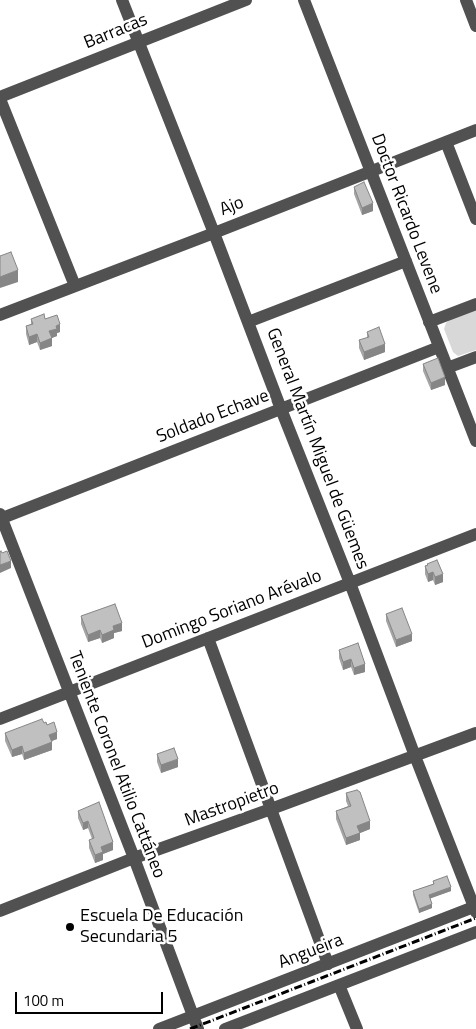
<!DOCTYPE html>
<meta charset="utf-8">
<style>
body{margin:0}
#map{position:relative;width:476px;height:1029px;overflow:hidden;background:#fff;font-family:"Titillium Web",sans-serif}
canvas{display:block}
.scale{position:absolute;left:15px;top:992px;width:148px;height:22px;box-sizing:border-box;border:2px solid #000;border-top:0;padding-left:6px;font-size:15px;line-height:18px;white-space:nowrap;color:#000;-webkit-text-stroke:4px #fff;paint-order:stroke}
</style>
<div id="map">
<canvas width="476" height="1029"></canvas>
<div class="scale">100 m</div>
</div>
<script>
const ctx = document.querySelector('canvas').getContext('2d');
ctx.lineJoin = 'round';
function paint(path, color) {
  ctx.fillStyle = color;
  ctx.fill(path, 'evenodd');
}
function shape(rows) {
  const path = new Path2D();
  for (const r of rows) {
    path.moveTo(r[0], r[1]);
    for (let i = 2; i < r.length; i += 2) path.lineTo(r[i], r[i + 1]);
  }
  return path;
}
function trace(path, color, width, dash) {
  ctx.strokeStyle = color;
  ctx.lineWidth = width;
  ctx.lineCap = dash ? 'butt' : 'round';
  ctx.setLineDash(dash || []);
  ctx.stroke(path);
}
function drawText(font, color, halo, rows, align = 'center') {
  ctx.font = font + ' "Titillium Web",sans-serif';
  ctx.lineWidth = 5;
  ctx.setLineDash([]);
  ctx.textBaseline = 'middle';
  ctx.strokeStyle = halo;
  ctx.fillStyle = color;
  for (const [text, x, y, turn = 0] of rows) {
    ctx.save();
    ctx.translate(x, y);
    ctx.rotate((+turn || 0) * Math.PI / 180);
    ctx.textAlign = isNaN(turn) ? turn : align;
    if (halo) ctx.strokeText(text, 0, 0);
    ctx.fillText(text, 0, 0);
    ctx.restore();
  }
}
paint(shape([
 [476,309,476,350,458,356,453,352,444,329,446,323,451,319]
]), '#d8d8d8');
trace(shape([
 [122,0,214,233,281,409,350,583,415,756,476,912],
 [304,0,476,441],
 [466,0,476,26],
 [0,97,246,0],
 [0,99,75,286],
 [446,142,476,219],
 [0,315,214,233,476,130],
 [248,322,406,261],
 [429,322,476,304],
 [447,368,476,357],
 [0,514,134,858,198,1029],
 [0,519,439,347],
 [208,638,328,964],
 [0,719,476,534],
 [0,911,134,858,271,809,476,733],
 [339,985,357,1029],
 [159,1029,476,906],
 [225,1029,476,932]
]), '#515151', 12);
trace(shape([
 [190,1029,476,918]
]), '#000', 3, [8, 2.5, 1, 2.5]);
paint(shape([
 [354,187,373,211,362,215,354,194],
 [31,319,45,319,60,332,57,333,57,336,52,338,52,346,40,350,37,342,29,345,26,334,26,326,31,324],
 [367,332,385,352,364,360,359,348,359,340,367,338],
 [423,364,445,385,431,390,423,371],
 [427,564,443,582,435,585,433,580,428,582,425,574,425,566,427,565],
 [386,614,412,641,396,647,386,621],
 [81,616,122,631,114,633,114,638,102,643,100,638,88,642,81,624],
 [339,650,365,672,354,675,351,667,343,670,339,658],
 [44,723,47,725,57,739,52,741,52,750,24,760,22,754,12,757,5,741,5,733],
 [157,754,178,767,161,773,157,762],
 [346,793,370,829,360,833,360,840,346,845,336,819,336,811,348,806,346,801],
 [78,811,113,850,103,854,103,860,95,863,89,848,89,840,92,839,88,828,83,830,78,818],
 [433,881,451,891,430,898,432,908,419,913,413,895,413,891,433,884]
]), '#a5a5a5');
paint(shape([
 [373,203,373,211,362,215,362,208],
 [18,270,18,282,0,288,0,277],
 [60,324,60,332,57,333,57,336,49,339,49,331,56,326],
 [37,334,37,342,29,345,29,337],
 [52,338,52,346,40,350,40,343],
 [385,344,385,352,364,360,364,352],
 [445,377,445,385,431,390,431,383],
 [11,561,11,568,0,573,0,565],
 [433,572,433,580,428,582,428,574],
 [443,574,443,582,435,585,435,577],
 [122,623,122,631,114,633,114,638,102,643,102,635,113,626],
 [100,630,100,638,88,642,88,635],
 [412,634,412,641,396,647,396,640],
 [351,659,351,667,343,670,343,662],
 [365,664,365,672,354,675,354,668],
 [57,732,57,739,49,742,49,735],
 [52,742,52,750,24,760,24,753],
 [22,746,22,754,12,757,12,750],
 [178,759,178,767,161,773,161,765],
 [88,821,88,828,83,830,83,823],
 [370,821,370,829,360,833,360,840,346,845,346,838,357,826],
 [113,842,113,850,103,854,103,860,95,863,95,855,101,847],
 [451,887,451,891,429,899,429,895],
 [432,904,432,908,419,913,419,909]
]), '#868686');
const building = shape([
 [364,182,373,203,362,208,354,187,364,182],
 [11,252,18,270,0,277,0,256,11,252],
 [44,314,45,319,57,315,60,324,56,326,57,329,49,331,52,338,40,343,37,334,29,337,26,326,33,324,31,319,44,314],
 [379,327,385,344,364,352,359,340,369,337,367,332,379,327],
 [438,358,445,377,431,383,423,364,438,358],
 [1,551,2,553,7,551,11,561,0,565,0,552,1,551],
 [437,560,443,574,435,577,433,572,428,574,425,566,428,565,427,564,437,560],
 [115,604,122,623,113,626,114,630,102,635,100,630,88,635,81,616,115,604],
 [402,608,412,634,396,640,386,614,402,608],
 [358,643,365,664,354,668,351,659,343,662,339,650,358,643],
 [42,719,44,723,46,722,47,725,54,722,57,732,49,735,52,742,24,753,22,746,12,750,5,733,42,719],
 [174,748,178,759,161,765,157,754,174,748],
 [357,790,360,792,370,821,357,826,360,833,346,838,336,811,351,806,346,793,357,790],
 [99,802,113,842,101,847,103,852,95,855,89,840,94,838,88,821,83,823,78,811,99,802],
 [447,876,451,887,429,895,432,904,419,909,413,891,434,884,433,881,447,876]
]);
paint(building, '#c0c0c0');
trace(building, '#868686', 1);
for (const [x, y, r, color] of [
 [70,927,5,"#000"]
]) {
  const dot = new Path2D();
  dot.arc(x, y, r, 0, 2 * Math.PI);
  ctx.fillStyle = color;
  ctx.fill(dot);
  trace(dot, '#fff', 2);
}
drawText('18px', '#000', '#fff', [
 ["Barracas",116,32,-22],
 ["Ajo",232,207,-22],
 ["Doctor Ricardo Levene",406,214,69],
 ["Soldado Echave",213,417,-21],
 ["General Martín Miguel de Güemes",317,449,69],
 ["Domingo Soriano Arévalo",232,610,-21],
 ["Teniente Coronel Atilio Cattáneo",116,765,69],
 ["Mastropietro",232,805,-20],
 ["Angueira",311,952,-21]
]);
drawText('18px', '#000', '#fff', [
 ["Escuela De Educación",80,917],
 ["Secundaria 5",80,938]
], 'left');
</script>
